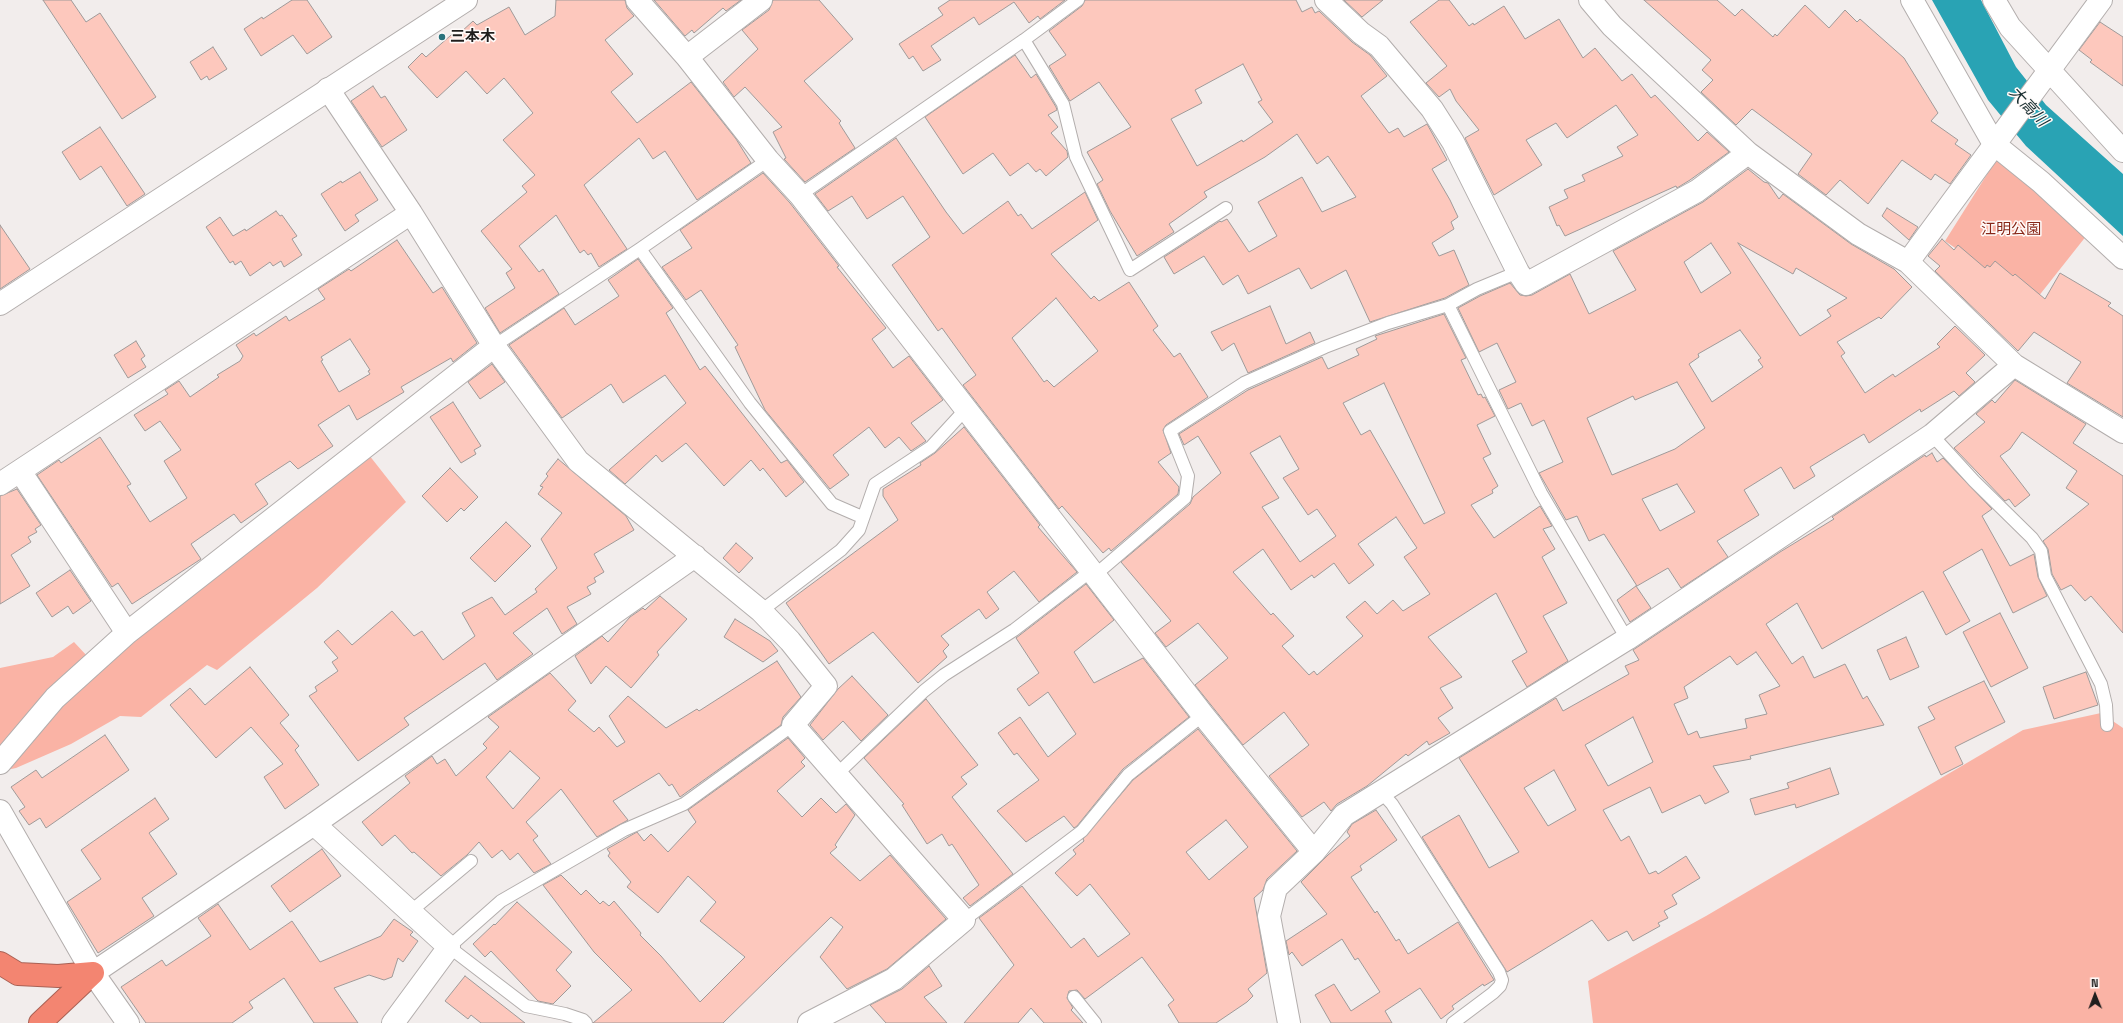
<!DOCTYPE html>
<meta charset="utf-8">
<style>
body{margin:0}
#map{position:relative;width:2123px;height:1023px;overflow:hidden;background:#f2edec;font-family:"Space Grotesk",sans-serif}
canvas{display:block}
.north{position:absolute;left:2075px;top:975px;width:40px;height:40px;-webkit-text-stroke:3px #fffbfa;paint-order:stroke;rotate:359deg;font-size:11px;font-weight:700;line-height:16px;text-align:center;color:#201e1d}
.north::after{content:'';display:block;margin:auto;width:14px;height:18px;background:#201e1d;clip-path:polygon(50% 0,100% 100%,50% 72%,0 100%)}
</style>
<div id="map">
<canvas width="2123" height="1023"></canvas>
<div class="north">N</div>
</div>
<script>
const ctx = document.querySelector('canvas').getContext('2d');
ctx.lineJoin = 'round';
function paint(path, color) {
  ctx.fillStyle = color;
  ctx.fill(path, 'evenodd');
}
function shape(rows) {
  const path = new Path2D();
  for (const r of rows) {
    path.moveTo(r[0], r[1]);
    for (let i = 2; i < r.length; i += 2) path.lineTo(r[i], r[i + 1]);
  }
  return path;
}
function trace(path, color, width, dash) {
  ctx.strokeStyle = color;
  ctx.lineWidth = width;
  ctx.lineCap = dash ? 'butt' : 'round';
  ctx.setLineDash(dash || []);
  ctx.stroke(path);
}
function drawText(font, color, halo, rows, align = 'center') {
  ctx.font = font + ' "Space Grotesk","Noto Sans JP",sans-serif';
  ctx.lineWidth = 3;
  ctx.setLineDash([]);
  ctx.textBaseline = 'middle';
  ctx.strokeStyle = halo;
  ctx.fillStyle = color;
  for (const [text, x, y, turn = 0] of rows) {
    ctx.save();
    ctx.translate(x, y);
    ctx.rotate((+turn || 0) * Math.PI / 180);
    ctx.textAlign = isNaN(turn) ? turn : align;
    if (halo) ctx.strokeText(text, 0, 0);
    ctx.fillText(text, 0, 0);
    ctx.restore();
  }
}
paint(shape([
 [1998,157,2087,235,2034,302,1945,241],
 [369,455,406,502,317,588,217,670,207,665,141,717,120,716,71,744,16,768,2,771,60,701,133,637],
 [74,642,88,657,0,750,0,668,53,657],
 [2101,713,2123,728,2123,1023,1593,1023,1588,981,1706,916,2023,730]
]), '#fab3a5');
paint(shape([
 [1932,0,1981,0,2016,67,2046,105,2123,174,2123,236,2026,146,1988,100]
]), '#29a3b4');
const building = shape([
 [43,0,71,0,86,22,100,13,156,97,122,119,43,0],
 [292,0,307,0,332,37,307,54,293,35,261,56,244,29,262,17,263,19,292,0],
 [556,0,625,0,627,8,634,16,605,40,633,74,611,92,637,123,691,82,736,139,751,163,697,200,665,151,653,159,639,138,584,185,627,249,599,267,591,253,588,255,584,250,580,253,556,215,519,246,539,272,543,269,559,294,500,333,485,308,515,288,506,273,512,269,481,231,527,192,522,186,535,175,503,140,533,113,504,78,487,94,466,71,437,98,408,67,422,53,426,57,458,29,461,32,473,21,477,25,509,7,525,35,555,16,556,0],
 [654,0,741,0,726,11,723,8,694,33,692,30,685,36,654,0],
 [773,0,819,0,853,39,804,81,841,121,839,123,855,148,805,182,784,159,786,158,773,132,782,127,745,87,734,97,723,82,758,49,742,30,769,10,773,0],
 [950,0,1065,0,1040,19,1038,16,1029,23,1014,2,979,25,974,17,931,46,941,60,923,71,913,56,909,59,899,44,943,15,938,8,950,0],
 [1085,0,1296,0,1302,12,1312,7,1315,13,1319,11,1352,42,1370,55,1387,76,1361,96,1389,133,1398,128,1404,137,1427,124,1447,160,1432,169,1450,200,1458,217,1451,222,1454,229,1432,243,1439,256,1454,250,1469,285,1445,298,1370,322,1346,270,1311,289,1299,268,1248,294,1238,275,1223,285,1204,256,1174,274,1164,257,1220,221,1221,222,1227,219,1249,252,1277,236,1258,202,1302,177,1322,212,1356,197,1328,156,1317,164,1297,134,1265,157,1204,192,1207,197,1169,224,1174,232,1137,256,1110,211,1097,184,1103,180,1087,152,1131,127,1099,82,1070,101,1049,66,1066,55,1049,31,1082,6,1085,0],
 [1243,64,1262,100,1258,102,1273,122,1243,142,1242,140,1197,166,1171,119,1202,103,1195,90,1243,64],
 [1344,0,1383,0,1362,17,1344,0],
 [1439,0,1449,0,1469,26,1473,23,1474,25,1504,6,1525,39,1559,19,1583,58,1595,48,1622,81,1632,74,1651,98,1655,95,1698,141,1707,132,1729,152,1690,180,1677,188,1676,186,1565,236,1559,225,1557,226,1549,207,1568,198,1564,190,1585,181,1582,175,1623,156,1617,147,1638,135,1616,105,1567,138,1556,123,1526,140,1542,165,1494,195,1465,138,1479,130,1456,101,1450,89,1439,97,1426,83,1447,66,1410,22,1439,0],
 [1644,0,1717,0,1735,16,1742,9,1773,37,1775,34,1777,36,1805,5,1829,28,1845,10,1857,22,1860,19,1904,58,1938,113,1931,121,1958,140,1955,144,1971,155,1950,184,1935,174,1931,180,1902,160,1868,204,1840,180,1826,195,1798,174,1812,154,1752,109,1736,125,1701,92,1713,80,1702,70,1711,60,1644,0],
 [2100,22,2123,37,2123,86,2090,62,2092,60,2079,50,2100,22],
 [213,47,227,69,209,80,207,76,201,80,190,62,213,47],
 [1015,55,1031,78,1036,74,1056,107,1057,110,1048,115,1058,127,1051,133,1067,151,1068,157,1046,176,1040,169,1036,172,1028,163,1010,176,993,153,963,174,925,117,1015,55],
 [373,86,381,98,385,96,407,130,382,147,351,101,373,86],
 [100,127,145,194,127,206,101,166,80,180,62,152,100,127],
 [896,138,946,212,963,234,1008,201,1018,216,1021,214,1032,229,1085,192,1098,220,1051,254,1091,299,1094,296,1099,301,1129,282,1158,326,1153,330,1174,357,1180,353,1208,397,1166,425,1163,430,1171,453,1158,462,1179,487,1178,494,1111,551,1109,548,1103,553,1062,506,1059,509,963,385,976,375,942,328,938,331,892,265,930,237,903,196,867,219,852,196,828,211,815,194,896,138],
 [1056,298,1098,351,1054,387,1047,380,1044,382,1012,338,1056,298],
 [1748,169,1764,182,1768,183,1779,199,1783,194,1851,244,1894,269,1912,287,1881,319,1879,317,1837,342,1845,353,1841,356,1865,393,1893,374,1895,377,1940,347,1937,344,1955,326,1985,355,1966,373,1975,382,1959,396,1954,391,1921,412,1920,409,1869,443,1864,434,1810,467,1815,476,1794,489,1781,467,1744,490,1759,515,1717,541,1728,557,1681,588,1668,568,1637,586,1604,534,1589,541,1577,516,1566,520,1539,473,1563,462,1544,420,1532,426,1521,403,1508,409,1499,390,1516,382,1497,343,1479,352,1458,308,1480,296,1510,283,1520,295,1526,296,1532,295,1570,274,1589,314,1636,290,1613,251,1703,202,1748,169],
 [1711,243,1731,273,1701,293,1684,262,1711,243],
 [1738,243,1793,274,1796,268,1847,298,1827,310,1831,316,1800,336,1738,243],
 [1740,330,1761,358,1758,360,1763,367,1712,402,1689,364,1699,357,1698,354,1740,330],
 [1677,382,1705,428,1675,449,1612,475,1587,418,1633,396,1635,400,1677,382],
 [1677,484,1695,512,1660,531,1642,499,1677,484],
 [360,172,378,200,355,215,359,221,345,231,321,194,341,181,342,183,360,172],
 [763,173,790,203,839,266,837,267,886,328,872,339,893,368,909,356,943,400,911,423,926,441,911,451,899,437,885,448,869,427,833,455,849,475,830,489,765,410,735,347,738,345,701,290,686,300,662,267,692,248,680,230,763,173],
 [1887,208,1918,227,1909,240,1882,216,1887,208],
 [276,211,280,216,282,215,297,236,292,239,302,255,284,267,281,261,273,266,270,262,250,276,241,261,235,265,233,261,230,263,206,227,220,217,233,236,245,229,246,231,276,211],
 [0,225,30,269,0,289,0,225],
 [1942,239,1954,250,1958,245,1985,268,1987,265,1990,267,1995,261,2013,276,2015,274,2045,299,2060,273,2111,303,2108,306,2123,316,2123,417,2067,383,2081,362,2034,332,2018,351,1935,271,1940,266,1928,256,1942,239],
 [397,240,433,293,442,287,477,343,453,362,451,358,401,387,404,392,357,420,349,405,318,425,333,446,298,469,290,461,255,484,268,504,241,523,234,514,191,544,201,559,132,604,118,583,112,587,37,475,59,460,61,463,100,437,131,484,127,486,150,522,187,498,164,461,181,450,160,421,145,431,134,415,168,394,165,390,179,381,190,397,219,377,217,375,240,361,243,356,236,345,254,333,256,336,286,316,289,321,325,299,318,289,349,269,351,271,397,240],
 [350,339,370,370,368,371,370,374,339,392,321,361,323,360,321,357,350,339],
 [638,259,673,308,666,313,700,370,705,366,781,463,787,460,804,482,786,497,763,468,760,471,751,460,724,486,686,443,662,462,656,455,625,484,609,470,686,403,665,375,623,403,611,384,562,418,509,345,564,308,575,325,619,296,608,280,638,259],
 [1270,306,1286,344,1310,332,1315,343,1248,373,1234,343,1222,351,1211,332,1270,306],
 [1444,314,1466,358,1461,360,1478,395,1481,394,1483,398,1485,397,1495,416,1477,425,1491,454,1483,458,1498,486,1492,490,1493,493,1471,505,1494,538,1540,506,1552,526,1543,529,1555,549,1542,557,1567,603,1543,616,1568,661,1527,687,1512,661,1527,652,1496,593,1428,637,1462,677,1440,688,1453,708,1438,718,1450,733,1429,745,1427,741,1408,756,1406,754,1367,786,1337,804,1331,811,1324,802,1302,817,1269,776,1309,745,1284,712,1243,745,1195,685,1228,658,1198,623,1166,647,1155,633,1171,621,1121,562,1190,504,1193,497,1221,473,1198,436,1184,445,1179,434,1248,390,1322,357,1328,369,1359,355,1356,349,1377,339,1375,336,1444,314],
 [1384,383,1445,513,1424,524,1370,430,1361,435,1343,403,1384,383],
 [1280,436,1299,469,1283,478,1308,515,1317,509,1336,536,1300,562,1262,507,1279,498,1250,453,1280,436],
 [1396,517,1417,548,1404,557,1430,594,1403,611,1393,600,1377,614,1365,601,1346,617,1363,636,1317,675,1314,671,1309,675,1282,646,1294,636,1273,613,1271,615,1233,572,1263,549,1291,590,1312,575,1314,578,1334,563,1349,584,1374,565,1358,544,1396,517],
 [136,341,145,356,141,359,146,367,128,378,114,355,136,341],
 [492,364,505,382,480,399,468,382,492,364],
 [2015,380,2086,424,2073,443,2123,476,2123,633,2091,596,2085,601,2071,585,2061,590,2052,574,2048,549,2043,541,2089,504,2066,488,2077,471,2022,432,2010,449,2000,456,2030,495,2015,507,2009,499,2005,501,1954,448,1985,422,1976,414,1992,400,1995,403,2015,380],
 [453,402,481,446,474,450,476,454,461,463,430,417,453,402],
 [964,427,1040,525,1038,527,1077,572,1039,602,1014,571,987,592,999,609,986,619,979,609,941,636,949,645,943,651,947,657,918,683,873,632,829,664,786,603,898,520,883,496,883,489,921,465,920,463,935,453,964,427],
 [1932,453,1937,462,1943,458,1992,509,1982,516,2010,566,2034,554,2038,577,2047,596,2013,613,1982,549,1943,572,1970,621,1946,635,1923,591,1822,649,1797,603,1766,624,1792,664,1803,656,1814,678,1845,664,1863,699,1867,696,1884,725,1750,756,1751,759,1713,766,1729,792,1705,804,1700,795,1662,813,1650,787,1603,810,1621,841,1629,836,1649,874,1656,871,1658,874,1686,856,1700,878,1672,895,1677,904,1664,911,1668,918,1658,923,1660,926,1633,941,1627,931,1608,941,1592,920,1507,972,1422,837,1459,815,1489,868,1519,852,1459,758,1556,698,1563,711,1629,674,1625,666,1639,660,1633,650,1780,552,1834,519,1832,517,1925,455,1926,457,1932,453],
 [1756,652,1780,686,1759,695,1767,714,1745,719,1747,728,1700,738,1697,731,1688,735,1674,704,1688,698,1684,687,1730,656,1737,665,1756,652],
 [1633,717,1653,762,1608,786,1585,745,1633,717],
 [1554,770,1576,810,1548,826,1524,788,1554,770],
 [558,459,626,516,634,530,594,554,604,572,594,578,596,582,587,587,591,594,567,607,577,624,562,634,547,608,513,633,533,654,497,680,485,663,404,718,409,725,358,761,309,696,317,691,315,687,338,671,332,662,338,658,324,642,338,630,352,645,392,611,414,636,422,631,443,660,475,636,462,613,492,597,505,615,537,592,535,589,557,568,541,539,562,513,538,494,543,487,540,486,548,476,546,474,558,459],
 [450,468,478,497,464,511,461,508,447,522,422,496,450,468],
 [17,489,41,525,35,529,37,532,28,537,31,542,11,555,30,586,0,604,0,496,17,489],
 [506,522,531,546,495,582,470,558,506,522],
 [736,543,753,558,739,573,723,558,736,543],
 [70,570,91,601,73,614,68,606,52,617,36,593,70,570],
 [1086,584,1114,620,1074,652,1094,683,1143,658,1189,717,1123,769,1077,826,1074,828,1064,816,1026,842,997,811,1039,780,1017,753,1014,755,998,733,1020,717,1048,757,1076,734,1048,692,1029,706,1017,689,1039,673,1016,638,1086,584],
 [1636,586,1651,608,1630,622,1617,600,1636,586],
 [660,596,687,619,657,652,659,655,631,688,606,666,591,684,575,656,602,636,608,642,630,617,643,608,645,610,660,596],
 [2000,613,2028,668,1991,687,1963,632,2000,613],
 [735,619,770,641,778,651,763,662,724,637,735,619],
 [1906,637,1919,667,1890,680,1877,650,1906,637],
 [777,661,801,697,783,717,781,725,680,797,672,784,669,786,659,773,613,801,628,820,597,837,561,789,526,822,538,836,533,840,551,864,534,873,518,853,510,860,502,850,492,858,479,842,467,855,441,876,414,852,412,853,395,835,382,846,362,822,410,783,405,776,432,756,437,764,445,759,456,776,487,748,483,744,499,727,488,717,550,673,576,701,568,710,594,732,599,727,617,747,625,742,609,716,628,696,666,728,697,709,699,711,777,661],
 [510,751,540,778,513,809,486,777,510,751],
 [250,667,289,715,280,723,299,746,295,750,319,785,285,809,264,777,283,764,251,727,216,758,170,705,190,688,205,705,250,667],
 [2086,672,2098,705,2054,719,2043,687,2086,672],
 [852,676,888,715,861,741,843,721,823,740,810,725,838,689,852,676],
 [1984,681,2005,722,1955,747,1963,764,1941,775,1918,727,1935,719,1928,707,1984,681],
 [926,699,978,765,961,777,967,784,952,797,1013,874,970,906,963,898,979,885,952,844,949,846,942,834,927,844,902,805,904,804,864,758,926,699],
 [1198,729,1297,851,1267,879,1263,890,1254,898,1267,973,1248,989,1253,996,1247,1002,1216,1023,1179,1023,1168,1005,1174,1000,1142,957,1085,999,1077,990,1069,991,1067,998,1073,1008,1071,1010,1083,1023,1044,1023,1031,1008,1018,1023,964,1023,1014,965,979,918,1022,886,1071,948,1084,938,1098,957,1130,934,1090,884,1077,896,1055,873,1076,854,1073,850,1084,841,1083,839,1133,780,1198,729],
 [1226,820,1248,847,1209,880,1186,852,1226,820],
 [105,735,129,770,46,828,40,818,29,825,19,811,25,807,11,787,36,770,42,778,105,735],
 [788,738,805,758,801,762,805,766,777,791,802,817,821,798,836,813,846,804,855,815,835,845,837,847,830,853,860,881,890,855,946,919,887,969,847,989,820,957,843,927,831,917,723,1023,593,1023,632,990,594,952,543,885,561,875,581,895,586,890,600,904,603,901,609,906,614,901,641,933,640,935,661,956,700,1002,745,957,700,921,716,902,688,876,658,913,627,887,631,882,608,856,610,853,607,849,637,832,644,841,651,834,668,852,696,822,688,810,788,738],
 [1830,768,1839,794,1796,808,1795,804,1755,815,1750,799,1789,788,1787,783,1830,768],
 [155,798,169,819,149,833,177,874,142,898,154,916,98,953,67,902,101,879,81,850,155,798],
 [1376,810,1397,840,1360,866,1362,870,1351,877,1375,913,1377,911,1396,941,1399,939,1408,954,1458,922,1494,980,1484,986,1483,984,1452,1006,1454,1009,1441,1019,1420,988,1385,1011,1392,1023,1331,1023,1315,995,1334,984,1351,1011,1380,992,1358,958,1355,960,1342,939,1302,966,1292,952,1289,955,1286,941,1327,914,1301,882,1328,855,1350,836,1347,832,1352,824,1376,810],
 [322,849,341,876,290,912,271,886,322,849],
 [517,902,572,952,556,970,571,986,553,1004,538,1001,491,951,485,957,473,944,494,924,495,925,517,902],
 [218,904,250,950,292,921,320,962,381,936,394,919,413,932,410,935,418,941,403,962,398,958,392,977,384,980,369,975,334,988,358,1023,314,1023,284,978,249,1002,253,1008,232,1023,146,1023,121,987,162,960,166,966,211,936,198,918,218,904],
 [929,966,942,986,924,997,947,1023,886,1023,870,1005,902,989,929,966],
 [465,976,525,1023,481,1023,471,1015,468,1019,445,1001,465,976]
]);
paint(building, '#fdc8bd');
trace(building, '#9f9a99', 1);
const lane = shape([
 [1024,40,1063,104,1076,157,1130,270,1226,208],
 [800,195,1024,40,1078,0],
 [640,249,750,403,832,504,862,517],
 [1448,305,1541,493,1627,639],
 [494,346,640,249,768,160],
 [1932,435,1974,481,2032,538,2041,551,2045,576,2101,684,2106,705,2107,725],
 [1095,575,1185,498,1188,476,1170,431,1244,383,1325,347,1388,323,1448,305,1477,289,1518,272],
 [761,611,841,550,859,530,875,484,931,447,965,410],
 [836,775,924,691,944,675,1014,630,1091,571],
 [1381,792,1392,804,1499,972,1502,980,1500,986,1493,993,1453,1023],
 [410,912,471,861],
 [964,920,1082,831,1128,775,1203,715],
 [1074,997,1095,1023],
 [586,1023,583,1020,565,1014,526,1006,449,947,501,901,624,830,684,804,793,725]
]);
const street = shape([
 [637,0,687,57,768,160,800,195,1203,715,1314,852],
 [1326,0,1361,33,1379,46,1432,109,1453,142,1518,272,1526,284,1697,191,1748,153],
 [1590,0,1612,26,1748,153,1858,234,1908,262,2014,365,2123,432],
 [1912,0,1994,144,2041,182,2123,258],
 [1994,0,2010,27,2123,151],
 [687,57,761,0],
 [328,89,411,213,494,346,578,461,761,611,790,641,826,686,793,725,964,920,894,979,809,1023],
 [1908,262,2101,0],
 [20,471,127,633],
 [0,484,411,213],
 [0,763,55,698,127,633,494,346],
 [0,811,93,973,128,1023],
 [314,824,449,947,393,1023],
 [93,973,314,824,695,556],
 [1289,1023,1269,916,1276,888,1314,852,1344,815,1627,639,1932,435,2014,365]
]);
const secondary = shape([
 [0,304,466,0]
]);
const highway = shape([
 [0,963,18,974,58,976,93,973],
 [40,1023,93,973]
]);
trace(lane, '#b3aead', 14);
trace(street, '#b3aead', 24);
trace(secondary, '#b3aead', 24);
trace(highway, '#a96154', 24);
trace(lane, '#fff', 12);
trace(street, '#fff', 22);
trace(secondary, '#fff', 22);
trace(highway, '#f38571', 22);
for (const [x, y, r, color] of [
 [442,37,4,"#29717b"]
]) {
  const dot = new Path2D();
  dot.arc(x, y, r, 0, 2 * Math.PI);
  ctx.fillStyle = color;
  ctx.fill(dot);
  trace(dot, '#fffbfa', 1.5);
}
drawText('bold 15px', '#201e1d', '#fffbfa', [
 ["三本木",450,37]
], 'left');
drawText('15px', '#882718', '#fffbfa', [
 ["江明公園",2011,230]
]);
drawText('italic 16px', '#192e31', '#fffbfa', [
 ["大高川",2028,107,47]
]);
</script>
